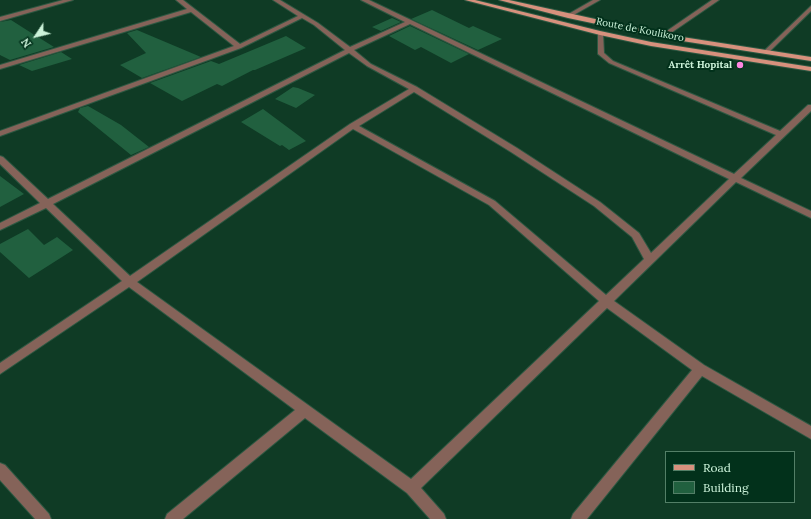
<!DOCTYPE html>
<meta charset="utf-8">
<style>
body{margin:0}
#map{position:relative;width:811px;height:519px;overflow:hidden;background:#0f3b25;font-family:Lora,serif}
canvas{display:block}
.legend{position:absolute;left:665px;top:451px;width:130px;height:52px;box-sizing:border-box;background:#02311b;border:1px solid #537f67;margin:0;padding:5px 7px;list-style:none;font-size:12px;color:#ccf3da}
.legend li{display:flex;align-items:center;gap:8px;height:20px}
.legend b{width:20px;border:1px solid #537f67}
.north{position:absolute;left:16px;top:16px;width:40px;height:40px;-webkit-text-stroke:3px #02311b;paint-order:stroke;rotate:235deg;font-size:11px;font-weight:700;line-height:16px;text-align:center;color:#ccf3da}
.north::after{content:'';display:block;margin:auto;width:14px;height:18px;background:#ccf3da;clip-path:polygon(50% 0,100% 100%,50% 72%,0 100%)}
</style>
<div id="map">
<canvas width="811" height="519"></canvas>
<ul class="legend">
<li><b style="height:5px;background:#d7917d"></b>Road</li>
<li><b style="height:11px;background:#21603f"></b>Building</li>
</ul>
<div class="north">N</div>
</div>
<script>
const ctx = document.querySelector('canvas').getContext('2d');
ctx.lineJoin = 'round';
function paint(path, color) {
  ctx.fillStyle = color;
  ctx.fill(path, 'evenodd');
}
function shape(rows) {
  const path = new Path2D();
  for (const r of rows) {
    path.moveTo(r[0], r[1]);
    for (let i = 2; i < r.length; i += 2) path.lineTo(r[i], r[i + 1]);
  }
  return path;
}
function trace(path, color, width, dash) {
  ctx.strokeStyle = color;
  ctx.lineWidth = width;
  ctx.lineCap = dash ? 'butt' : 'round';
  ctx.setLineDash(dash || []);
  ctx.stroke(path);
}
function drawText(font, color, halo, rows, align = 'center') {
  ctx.font = font + ' Lora,serif';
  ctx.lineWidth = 4;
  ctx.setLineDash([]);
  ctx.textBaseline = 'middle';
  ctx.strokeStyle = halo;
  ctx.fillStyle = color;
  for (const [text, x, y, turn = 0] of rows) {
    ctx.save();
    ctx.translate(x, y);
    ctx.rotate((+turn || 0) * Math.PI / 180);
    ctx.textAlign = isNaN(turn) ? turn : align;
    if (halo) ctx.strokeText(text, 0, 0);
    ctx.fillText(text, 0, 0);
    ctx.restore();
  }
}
paint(shape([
 [432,10,469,28,473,26,502,39,478,50,411,19],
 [392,18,401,22,381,31,372,27],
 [11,20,33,34,36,38,38,37,54,47,10,60,0,55,0,22],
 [410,26,469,54,451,63,421,47,415,50,389,36],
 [137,30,201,57,142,78,120,65,146,53,127,33],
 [286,36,306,48,255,70,253,70,222,86,217,84,182,101,150,83,211,61,219,64],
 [61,52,72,59,32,71,19,65],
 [293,87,298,88,315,95,296,108,275,99],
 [88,106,121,125,149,147,131,155,78,112,80,108],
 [263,109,306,141,289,150,282,145,280,146,241,122],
 [0,176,24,194,0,207],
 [28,229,44,245,57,237,73,250,29,278,0,252,0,244]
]), '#21603f');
const minor = shape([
 [63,0,73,0,0,21,0,17,63,0],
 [176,0,183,0,240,44,298,16,273,0,280,0,318,23,350,47,405,22,361,0,369,0,734,174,776,135,609,63,598,54,598,32,603,33,604,53,613,61,780,131,808,105,811,105,811,111,741,178,811,211,811,218,736,182,614,301,704,365,811,426,811,439,702,376,587,519,571,519,573,514,692,370,607,308,421,488,444,514,446,519,430,519,407,493,305,418,183,519,165,519,167,514,295,410,129,287,0,374,0,363,122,281,46,208,0,230,0,223,40,203,0,164,0,156,3,157,48,199,345,50,314,25,302,18,241,48,0,136,0,131,234,46,191,12,0,69,0,65,187,9,176,0],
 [410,24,729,179,651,253,639,233,600,202,517,148,417,87,371,64,354,50,410,24],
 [349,53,367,66,409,89,350,124,130,276,53,204,349,53],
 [414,92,511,152,594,206,632,237,644,259,606,295,495,201,359,126,414,92],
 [353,129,489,205,599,301,411,479,137,282,353,129],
 [593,0,600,0,570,17,565,16,593,0],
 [712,0,719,0,665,37,661,37,661,35,712,0],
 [811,6,811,11,768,53,764,53,764,51,811,6],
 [0,463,5,465,49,514,51,519,35,519,0,480,0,463]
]);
const primary = shape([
 [465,0,475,0,600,31,651,42,811,67,811,71,651,46,600,35,465,0],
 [499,0,509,0,663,34,811,57,811,61,663,38,568,18,499,0]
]);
trace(minor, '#2d5842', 2);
trace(primary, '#2d5842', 2);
paint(minor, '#856359');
paint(primary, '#d7917d');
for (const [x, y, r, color] of [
 [740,65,4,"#fe86e1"]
]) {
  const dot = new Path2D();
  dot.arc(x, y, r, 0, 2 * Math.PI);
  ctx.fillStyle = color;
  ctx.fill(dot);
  trace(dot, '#02311b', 1.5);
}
drawText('10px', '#ccf3da', '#02311b', [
 ["Route de Koulikoro",640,30,11]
]);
drawText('bold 10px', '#ccf3da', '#02311b', [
 ["Arrêt Hopital",732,65]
], 'right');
</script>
